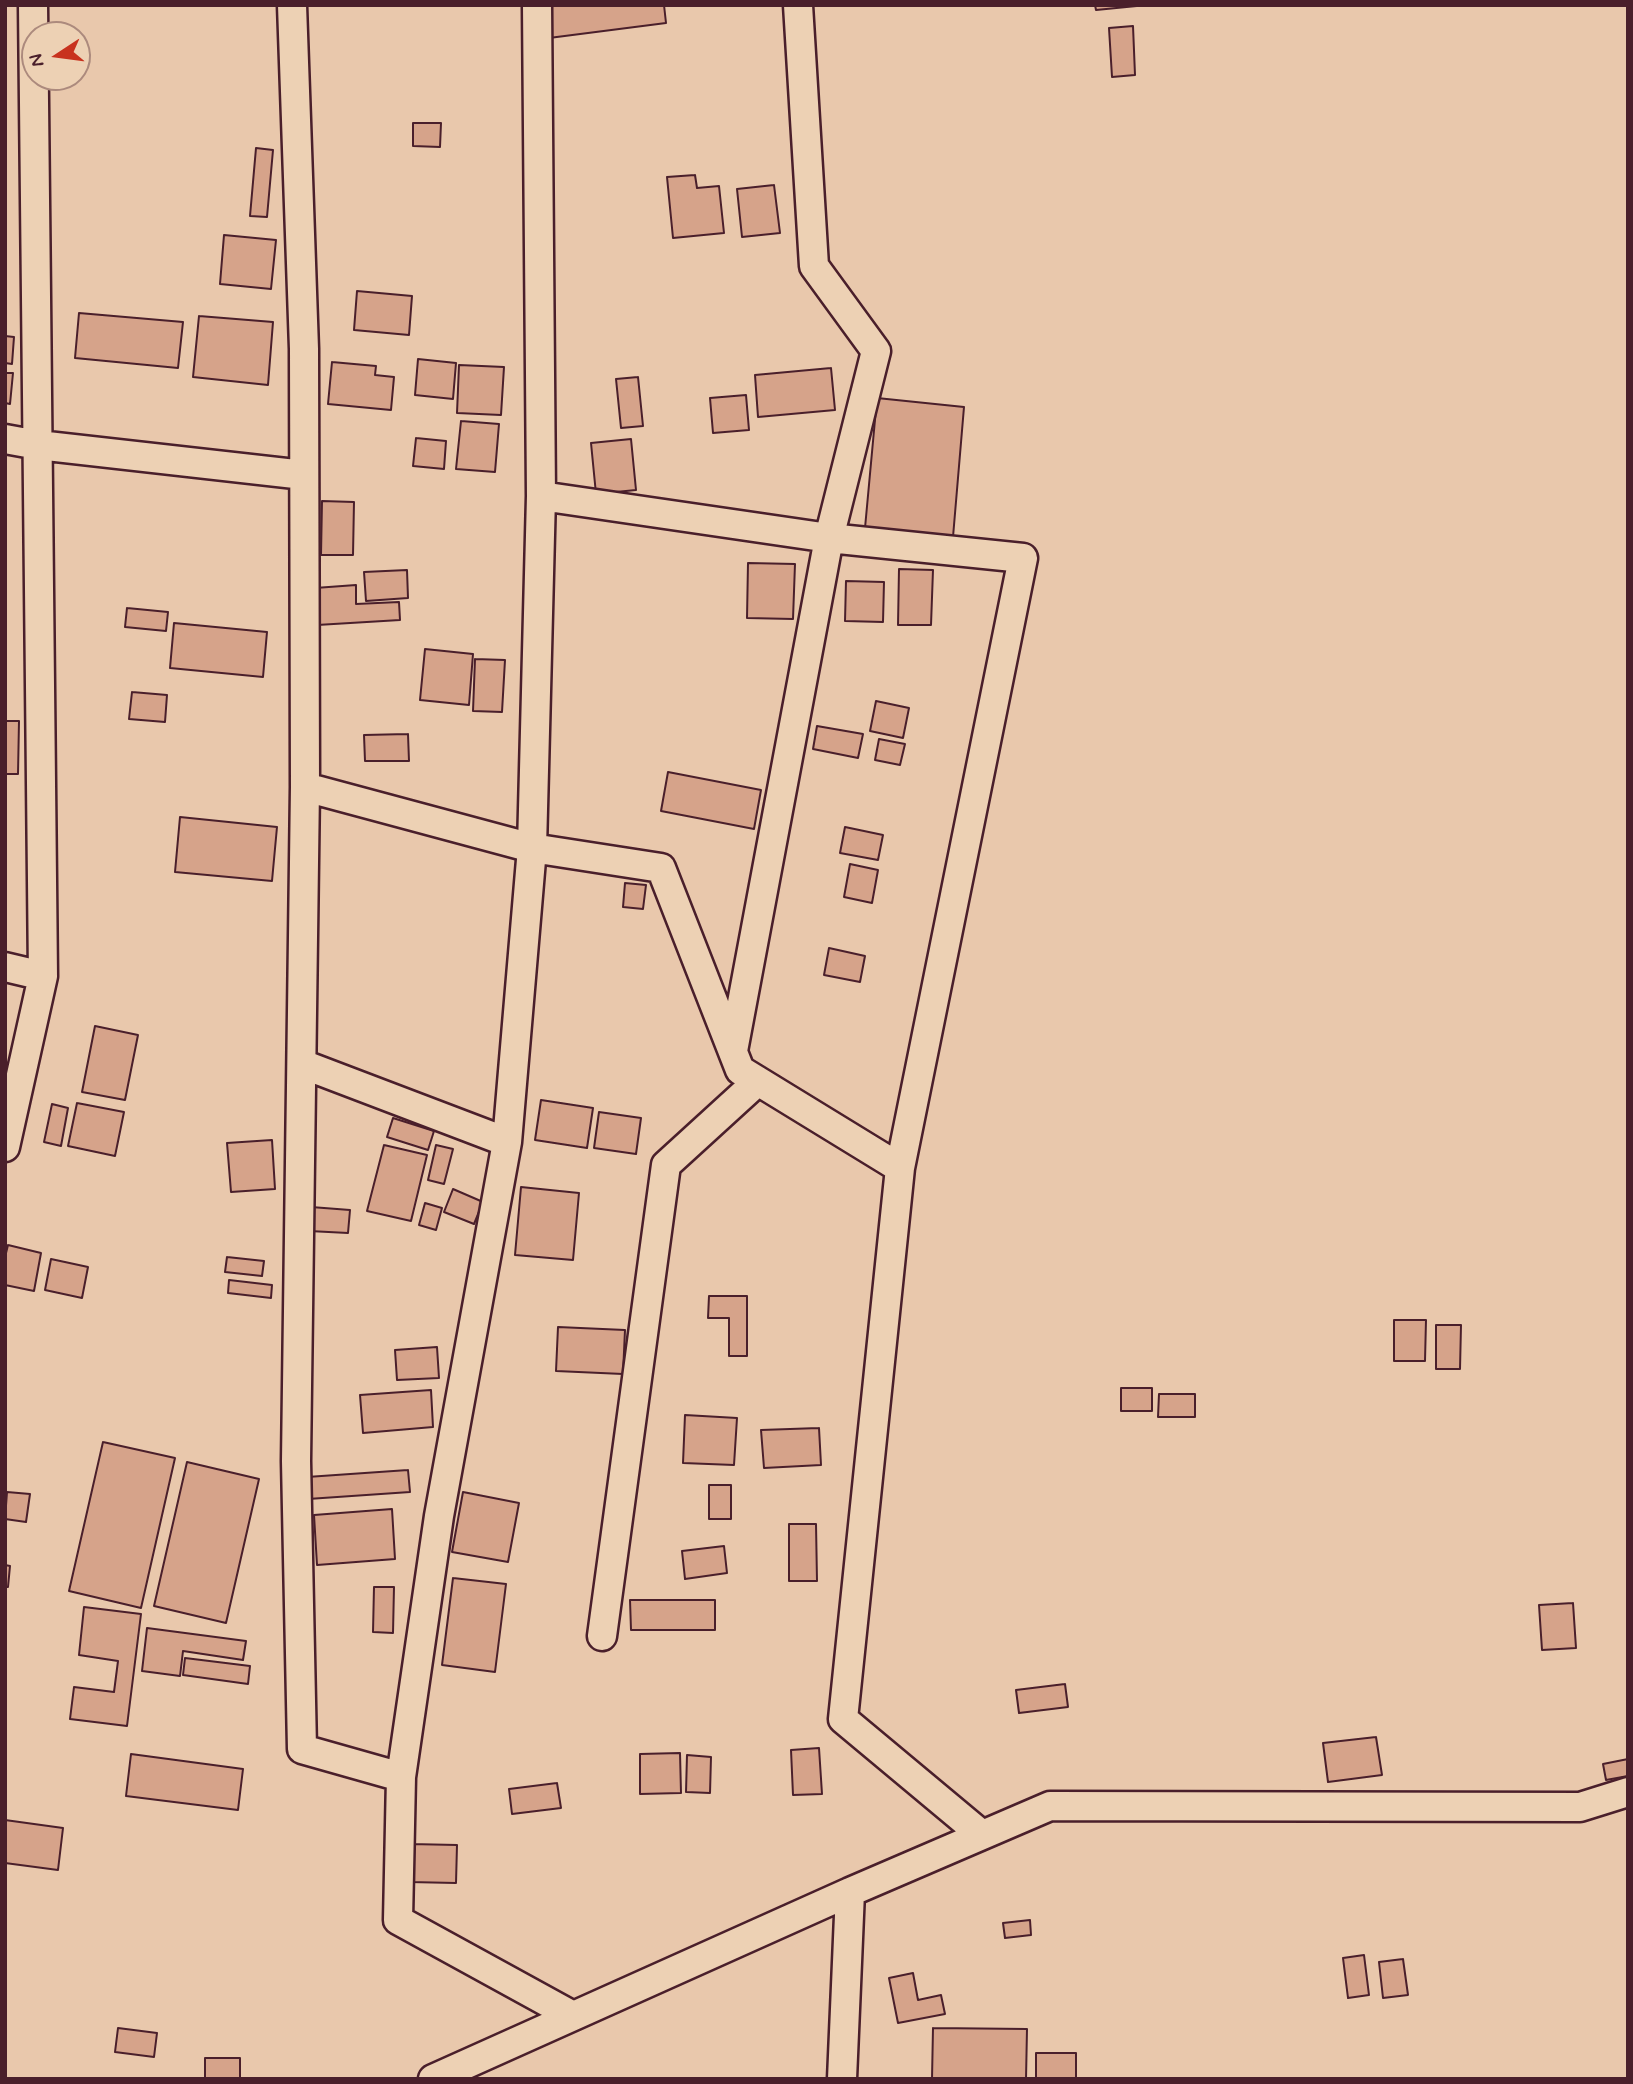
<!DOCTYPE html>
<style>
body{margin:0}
#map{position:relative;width:1633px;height:2084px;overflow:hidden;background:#e9c8ac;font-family:Mynerve,sans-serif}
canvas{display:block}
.frame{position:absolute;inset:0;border:7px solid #4a1f2b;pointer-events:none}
.north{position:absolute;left:21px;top:21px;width:70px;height:70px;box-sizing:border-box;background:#edd1b4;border:2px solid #ac8a7d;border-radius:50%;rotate:257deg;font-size:19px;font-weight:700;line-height:28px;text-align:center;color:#4a1f2b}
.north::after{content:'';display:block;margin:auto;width:24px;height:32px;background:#c8321e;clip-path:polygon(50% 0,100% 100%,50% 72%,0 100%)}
</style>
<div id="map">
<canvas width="1633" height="2084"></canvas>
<div class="frame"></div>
<div class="north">N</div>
</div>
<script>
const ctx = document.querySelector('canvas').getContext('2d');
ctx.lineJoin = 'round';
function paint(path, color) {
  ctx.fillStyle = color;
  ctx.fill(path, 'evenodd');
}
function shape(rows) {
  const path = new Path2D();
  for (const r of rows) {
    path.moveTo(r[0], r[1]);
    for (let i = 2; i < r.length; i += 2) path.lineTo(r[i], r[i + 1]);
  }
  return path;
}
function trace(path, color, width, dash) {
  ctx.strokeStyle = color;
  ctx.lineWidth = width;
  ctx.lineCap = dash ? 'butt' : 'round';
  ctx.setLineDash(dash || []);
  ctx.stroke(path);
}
const building = shape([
 [544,5,664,5,666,23,549,38,544,5],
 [1095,5,1147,5,1096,10,1095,5],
 [1133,26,1135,75,1112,77,1109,28,1133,26],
 [413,123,441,123,440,147,413,146,413,123],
 [256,148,273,150,267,217,250,216,256,148],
 [695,175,697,188,719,186,724,233,673,238,667,177,695,175],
 [774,185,780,233,742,237,737,189,774,185],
 [224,235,276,240,271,289,220,284,224,235],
 [357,291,412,296,409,335,354,330,357,291],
 [79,313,183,322,178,368,75,358,79,313],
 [199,316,273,322,268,385,193,377,199,316],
 [5,336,14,337,12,364,5,363,5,336],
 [418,359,456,363,453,399,415,395,418,359],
 [332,362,376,366,375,375,394,377,391,410,328,404,332,362],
 [459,365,504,367,501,415,457,413,459,365],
 [831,368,835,410,758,417,755,375,831,368],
 [5,373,13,373,10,404,5,403,5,373],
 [638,377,643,426,621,428,616,379,638,377],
 [746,395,749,430,713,433,710,398,746,395],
 [877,398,964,407,953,537,865,528,877,398],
 [461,421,499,424,495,472,456,469,461,421],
 [416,438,446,441,444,469,413,466,416,438],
 [631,439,636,490,596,494,591,443,631,439],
 [322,501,354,502,353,555,321,555,322,501],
 [748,563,795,564,793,619,747,618,748,563],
 [899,569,933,570,931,625,898,625,899,569],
 [407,570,408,598,366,601,364,572,407,570],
 [846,581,884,582,883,622,845,621,846,581],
 [356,585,356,604,399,602,400,620,317,625,315,588,356,585],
 [127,608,168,612,166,631,125,627,127,608],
 [174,623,267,632,263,677,170,668,174,623],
 [425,649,473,654,469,705,420,700,425,649],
 [475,659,505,660,502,712,473,711,475,659],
 [132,692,167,695,165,722,129,719,132,692],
 [876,701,909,708,903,738,870,731,876,701],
 [5,721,19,721,18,774,5,774,5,721],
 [817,726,863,734,858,758,813,749,817,726],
 [408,734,409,761,365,761,364,735,408,734],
 [879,739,905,744,900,765,875,760,879,739],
 [668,772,761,790,754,829,661,811,668,772],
 [180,817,277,827,272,881,175,872,180,817],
 [845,827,883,835,878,860,840,853,845,827],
 [850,864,878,870,872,903,844,897,850,864],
 [625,883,646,885,643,909,623,907,625,883],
 [829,948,865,956,860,982,824,975,829,948],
 [95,1026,138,1035,125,1100,82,1092,95,1026],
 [541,1100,593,1108,587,1148,535,1140,541,1100],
 [77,1103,124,1112,115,1156,68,1146,77,1103],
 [52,1104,68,1108,61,1146,44,1142,52,1104],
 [599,1112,641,1118,636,1154,594,1148,599,1112],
 [393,1118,434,1131,428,1150,387,1137,393,1118],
 [272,1140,275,1189,231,1192,227,1143,272,1140],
 [384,1145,427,1155,411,1221,367,1211,384,1145],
 [436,1145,453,1149,444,1184,428,1180,436,1145],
 [521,1187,579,1193,573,1260,515,1255,521,1187],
 [453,1189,483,1202,474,1224,444,1212,453,1189],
 [425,1203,442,1208,436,1230,419,1225,425,1203],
 [311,1207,350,1210,348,1233,309,1231,311,1207],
 [8,1245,41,1253,34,1291,5,1285,5,1257,8,1245],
 [227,1257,264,1261,262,1276,225,1272,227,1257],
 [51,1259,88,1267,82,1298,45,1290,51,1259],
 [229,1280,272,1285,271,1298,228,1293,229,1280],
 [709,1296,747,1296,747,1356,729,1356,729,1318,708,1318,709,1296],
 [1394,1320,1426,1320,1425,1361,1394,1361,1394,1320],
 [1436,1325,1461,1325,1460,1369,1436,1369,1436,1325],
 [558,1327,625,1330,623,1374,556,1371,558,1327],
 [437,1347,439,1378,397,1380,395,1350,437,1347],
 [1121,1388,1152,1388,1152,1411,1121,1411,1121,1388],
 [431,1390,433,1427,363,1433,360,1395,431,1390],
 [1159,1394,1195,1394,1195,1417,1158,1417,1159,1394],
 [685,1415,737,1418,734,1465,683,1463,685,1415],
 [819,1428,821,1465,764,1468,761,1430,819,1428],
 [103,1442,175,1458,141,1608,69,1591,103,1442],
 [187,1462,259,1479,226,1623,154,1606,187,1462],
 [408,1470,410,1492,308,1499,307,1477,408,1470],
 [709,1485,731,1485,731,1519,709,1519,709,1485],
 [7,1492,30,1494,26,1522,5,1519,7,1492],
 [463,1492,519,1503,508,1562,452,1552,463,1492],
 [392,1509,395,1559,317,1565,314,1515,392,1509],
 [789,1524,816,1524,817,1581,789,1581,789,1524],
 [724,1546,727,1573,685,1579,682,1551,724,1546],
 [5,1565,10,1566,8,1587,5,1587,5,1565],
 [453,1578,506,1584,495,1672,442,1665,453,1578],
 [374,1587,394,1587,393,1633,373,1632,374,1587],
 [630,1600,715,1600,715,1630,631,1630,630,1600],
 [1573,1603,1576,1648,1542,1650,1539,1605,1573,1603],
 [84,1607,141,1614,127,1726,70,1719,74,1687,114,1692,118,1661,79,1655,84,1607],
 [147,1628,246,1641,243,1660,183,1651,180,1676,142,1671,147,1628],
 [185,1658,250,1666,248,1684,183,1675,185,1658],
 [1065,1684,1068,1707,1019,1713,1016,1690,1065,1684],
 [1376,1737,1382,1775,1328,1782,1323,1743,1376,1737],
 [819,1748,822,1794,793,1795,791,1750,819,1748],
 [680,1753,681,1793,640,1794,640,1754,680,1753],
 [131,1754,243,1769,238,1810,126,1796,131,1754],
 [687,1755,711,1757,710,1793,686,1792,687,1755],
 [1628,1759,1628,1776,1606,1780,1603,1764,1628,1759],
 [557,1783,561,1808,512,1814,509,1789,557,1783],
 [5,1820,63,1828,58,1870,5,1863,5,1820],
 [410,1844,457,1845,456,1883,409,1882,410,1844],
 [1030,1920,1031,1935,1005,1938,1003,1923,1030,1920],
 [1364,1955,1369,1995,1348,1998,1343,1958,1364,1955],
 [1403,1959,1408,1995,1383,1998,1379,1962,1403,1959],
 [913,1973,918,2000,941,1995,945,2014,898,2023,889,1978,913,1973],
 [118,2028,157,2033,154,2057,115,2052,118,2028],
 [933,2028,1027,2029,1026,2079,932,2079,933,2028],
 [1036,2053,1076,2053,1076,2079,1036,2079,1036,2053],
 [205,2058,240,2058,240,2079,205,2079,205,2058]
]);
paint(building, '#d6a38a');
trace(building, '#4a1f2b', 2);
const street = shape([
 [292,5,304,349,305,787],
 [537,5,541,496],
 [798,5,814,266,876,351,829,538,1023,558,900,1168],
 [5,439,38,445,304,475],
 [5,967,43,976],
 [302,1064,507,1142],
 [5,1147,43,976,33,5],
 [602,1636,666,1165,758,1081],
 [401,1777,439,1516,507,1142,532,848,541,496,829,538,733,1051],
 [850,1892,1050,1806,1580,1807,1628,1792],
 [573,2016,398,1920,401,1777,302,1749,296,1461,305,787,532,848,661,868,740,1070,900,1168,843,1719,982,1835],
 [433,2079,850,1892,842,2079]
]);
trace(street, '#4a1f2b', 33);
trace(street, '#edd1b4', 28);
</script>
